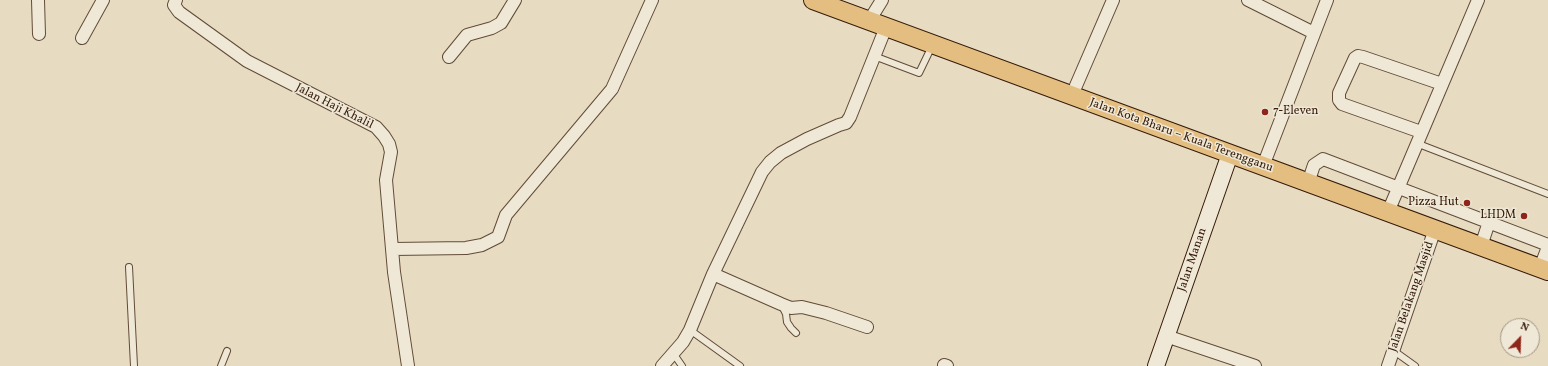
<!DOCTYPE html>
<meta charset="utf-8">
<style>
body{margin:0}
#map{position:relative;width:1548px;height:366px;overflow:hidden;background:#e7dbc2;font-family:Vollkorn,serif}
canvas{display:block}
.north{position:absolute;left:1500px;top:318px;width:40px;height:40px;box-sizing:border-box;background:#efe8d7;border:1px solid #a59684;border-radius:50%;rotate:23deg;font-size:11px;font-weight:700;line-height:16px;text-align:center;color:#361b08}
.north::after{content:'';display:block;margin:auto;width:14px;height:18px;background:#8f2418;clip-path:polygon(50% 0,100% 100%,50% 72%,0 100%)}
</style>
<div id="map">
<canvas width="1548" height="366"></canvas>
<div class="north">N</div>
</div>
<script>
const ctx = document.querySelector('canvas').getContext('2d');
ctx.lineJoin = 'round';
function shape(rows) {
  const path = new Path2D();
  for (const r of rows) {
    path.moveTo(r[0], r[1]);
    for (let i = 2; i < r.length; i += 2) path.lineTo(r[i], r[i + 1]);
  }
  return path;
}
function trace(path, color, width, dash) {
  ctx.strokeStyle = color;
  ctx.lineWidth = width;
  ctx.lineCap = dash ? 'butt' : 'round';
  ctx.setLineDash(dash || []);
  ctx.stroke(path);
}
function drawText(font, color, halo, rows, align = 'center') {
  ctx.font = font + ' Vollkorn,serif';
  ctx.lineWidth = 3;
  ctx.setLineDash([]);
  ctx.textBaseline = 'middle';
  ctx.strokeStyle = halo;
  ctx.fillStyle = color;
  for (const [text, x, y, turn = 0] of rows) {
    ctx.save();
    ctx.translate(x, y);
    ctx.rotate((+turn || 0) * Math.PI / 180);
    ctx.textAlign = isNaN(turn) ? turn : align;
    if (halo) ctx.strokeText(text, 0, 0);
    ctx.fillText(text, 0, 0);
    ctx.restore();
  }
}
const service = shape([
 [874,56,919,73,932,46],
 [1416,143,1548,194],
 [129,267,134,366],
 [782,306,786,314,787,322,791,328,796,333],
 [690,330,740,366],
 [1394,351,1415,366],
 [673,353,682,366],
 [221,366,227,351]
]);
const minor = shape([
 [38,0,39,34],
 [176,0,174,5,179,12,247,61,376,127,384,136,389,144,391,152,386,180,394,272,408,366],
 [1248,0,1314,33],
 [869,21,882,0],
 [82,38,103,0],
 [449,57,467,35,492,28,501,23,515,0],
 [1072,95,1113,0],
 [1421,132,1342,104,1339,100,1339,93,1355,58,1358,56,1363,57,1442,84],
 [1263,166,1327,0],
 [1308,183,1314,165,1323,159,1548,245],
 [1388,212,1478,0],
 [1481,246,1489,222],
 [393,249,466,248,482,245,498,237,506,215,612,89,652,0],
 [1540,268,1548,247],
 [713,274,781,304,791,308,802,307,826,313,867,327],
 [1166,336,1255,366],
 [944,365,947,366],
 [662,366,683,342,690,330,713,274,762,172,770,162,781,153,807,139,839,125,846,123,850,117,886,27],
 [1388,366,1435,229]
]);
const secondary = shape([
 [1156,366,1230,154]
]);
const primary = shape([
 [813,0,1548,271]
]);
trace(service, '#624b36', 8);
trace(minor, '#624b36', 14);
trace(secondary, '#361b08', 18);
trace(primary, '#361b08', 20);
trace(service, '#efe8d7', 6);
trace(minor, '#efe8d7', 12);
trace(secondary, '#efe8d7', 16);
trace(primary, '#e4be81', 18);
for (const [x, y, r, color] of [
 [1265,112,4,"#8f2418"],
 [1467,203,4,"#8f2418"],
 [1524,216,4,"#8f2418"]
]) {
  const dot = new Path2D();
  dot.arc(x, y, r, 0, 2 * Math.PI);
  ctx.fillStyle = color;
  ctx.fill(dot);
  trace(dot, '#efe8d7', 1.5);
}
drawText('12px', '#361b08', '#efe8d7', [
 ["Jalan Haji Khalil",334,107,27],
 ["Jalan Kota Bharu – Kuala Terengganu",1181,136,20],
 ["Jalan Manan",1193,260,-71],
 ["Jalan Belakang Masjid",1412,297,-71]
]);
drawText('12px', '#361b08', '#efe8d7', [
 ["7-Eleven",1273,112,"left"],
 ["Pizza Hut",1459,203],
 ["LHDM",1516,216]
], 'right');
</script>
